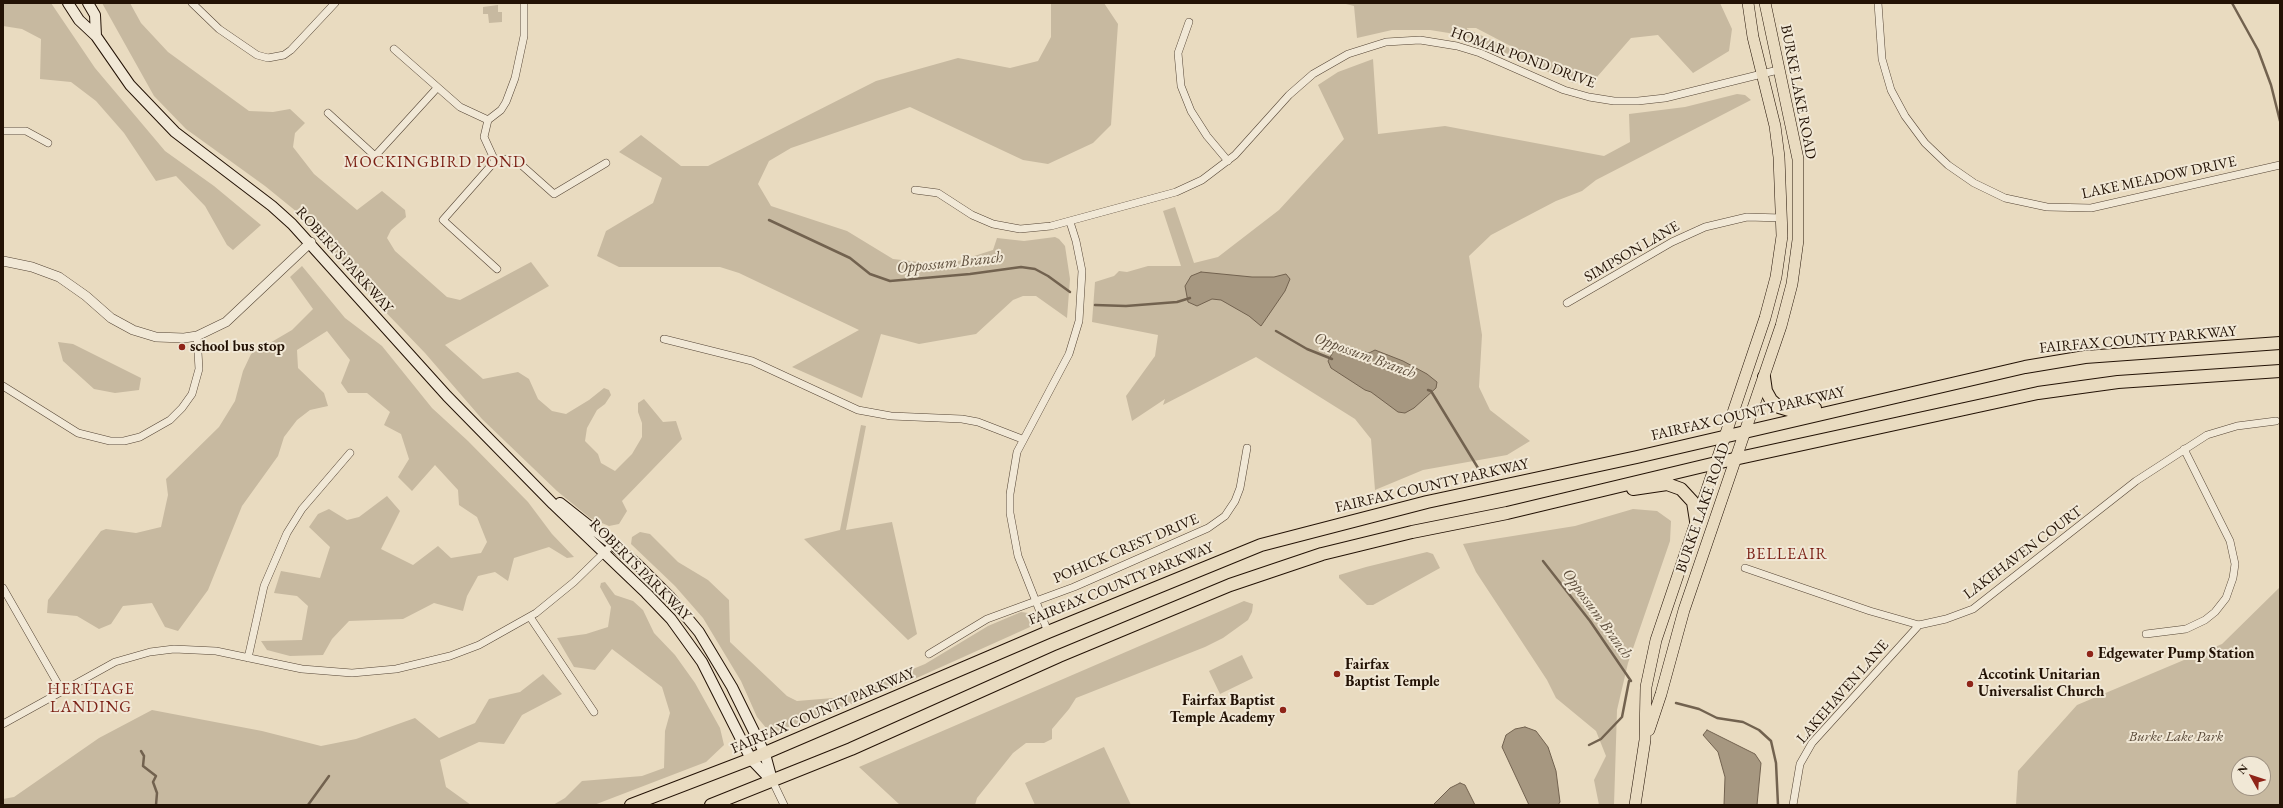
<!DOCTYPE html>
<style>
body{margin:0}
#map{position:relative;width:2283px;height:808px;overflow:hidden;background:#e9dbc0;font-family:"EB Garamond",serif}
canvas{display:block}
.frame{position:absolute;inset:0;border:4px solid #231205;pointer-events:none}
.north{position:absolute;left:2231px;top:756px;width:40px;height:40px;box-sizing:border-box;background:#f1e8d6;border:1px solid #9f9282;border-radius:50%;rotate:309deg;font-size:11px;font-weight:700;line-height:16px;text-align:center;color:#231205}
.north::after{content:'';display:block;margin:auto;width:14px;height:18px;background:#8f2418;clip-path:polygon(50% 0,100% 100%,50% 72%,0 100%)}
</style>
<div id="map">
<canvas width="2283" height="808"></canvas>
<div class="frame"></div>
<div class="north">N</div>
</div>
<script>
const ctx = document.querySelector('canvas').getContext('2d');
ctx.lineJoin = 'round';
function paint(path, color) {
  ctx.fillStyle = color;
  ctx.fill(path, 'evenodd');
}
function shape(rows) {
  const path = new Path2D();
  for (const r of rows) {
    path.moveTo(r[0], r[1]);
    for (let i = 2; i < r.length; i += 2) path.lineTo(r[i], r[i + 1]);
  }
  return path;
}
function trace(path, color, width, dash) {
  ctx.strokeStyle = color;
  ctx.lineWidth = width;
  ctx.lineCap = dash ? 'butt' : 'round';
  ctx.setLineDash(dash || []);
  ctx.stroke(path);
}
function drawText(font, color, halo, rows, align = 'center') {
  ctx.font = font + ' "EB Garamond",serif';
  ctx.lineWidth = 4;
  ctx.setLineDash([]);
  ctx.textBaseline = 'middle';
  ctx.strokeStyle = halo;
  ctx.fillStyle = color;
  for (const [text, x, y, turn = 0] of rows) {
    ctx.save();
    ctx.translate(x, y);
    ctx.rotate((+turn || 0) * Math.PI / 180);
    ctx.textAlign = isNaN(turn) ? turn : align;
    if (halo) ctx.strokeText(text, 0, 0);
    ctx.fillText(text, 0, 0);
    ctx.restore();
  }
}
paint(shape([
 [3,3,51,3,95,68,165,151,214,186,261,225,233,250,227,245,205,206,176,176,156,181,124,133,96,101,71,82,40,79,41,39,22,29,3,26],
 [102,3,130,3,141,23,168,52,249,111,273,112,290,109,305,123,295,133,293,147,314,174,357,210,382,191,405,210,406,217,391,230,387,238,395,251,447,297,460,300,531,262,549,286,445,345,483,379,518,372,529,379,538,399,552,411,566,414,589,400,604,388,609,390,611,395,605,404,597,410,587,428,585,441,598,454,601,463,615,471,632,454,642,437,642,423,638,412,638,403,644,399,663,422,676,421,682,439,622,501,627,511,619,524,609,526,590,518,557,491,482,419,425,353,373,299,329,245,297,212,265,186,186,129,154,96],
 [1051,3,1104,3,1118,24,1111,125,1093,143,1048,164,1023,160,910,107,791,148,769,161,758,184,771,206,847,231,893,259,946,265,993,250,997,238,1024,241,1055,237,1059,239,1065,246,1070,279,1067,318,1036,296,1023,296,1013,300,976,334,919,344,881,334,862,398,792,367,859,330,739,273,720,267,619,267,597,256,606,231,653,203,662,178,619,152,641,135,681,166,708,166,876,81,958,58,1010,68,1038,61,1051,37],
 [1342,3,1720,3,1732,29,1729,51,1693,73,1658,35,1631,38,1597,77,1572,76,1578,80,1573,83,1479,41,1455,34,1430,30,1392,30,1357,38,1354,6],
 [1467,28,1476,28,1549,66,1467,29],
 [498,5,498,12,502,12,502,22,489,23,488,14,483,14,483,7],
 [1373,59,1378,134,1445,126,1604,156,1630,142,1629,114,1685,107,1737,94,1745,95,1751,100,1596,180,1582,191,1556,201,1491,235,1469,256,1482,335,1479,387,1490,410,1530,441,1507,455,1423,470,1375,490,1371,439,1355,419,1256,357,1163,405,1165,399,1132,421,1126,396,1155,356,1158,335,1092,322,1095,282,1114,276,1119,271,1127,272,1148,266,1181,266,1163,211,1175,207,1194,263,1218,257,1279,210,1344,139,1318,85,1338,72],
 [302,266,345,318,382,346,432,408,468,441,528,502,552,534,574,557,567,558,549,547,514,558,508,581,495,572,478,576,467,596,463,611,434,603,403,619,349,621,332,639,323,655,290,656,267,650,261,641,302,640,308,606,297,596,274,593,281,571,320,578,330,547,309,527,318,514,329,509,347,520,359,517,387,496,400,511,381,549,413,565,438,546,451,558,481,553,487,542,477,517,459,505,458,490,435,465,412,491,398,477,409,459,401,434,384,425,390,412,367,393,348,393,341,383,350,360,327,331,297,350,298,368,324,393,328,406,310,410,297,420,284,437,278,456,242,506,208,590,178,631,165,627,152,603,123,606,111,624,99,629,77,616,47,613,48,600,101,531,106,529,136,533,161,527,168,495,166,479,219,427,235,401,243,371,251,354,292,330,313,309,290,277],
 [58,342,73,344,141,378,139,390,115,393,94,389,63,361],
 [861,425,866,426,846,530,892,522,917,634,908,640,804,539,840,530],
 [1633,509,1657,511,1671,521,1670,541,1628,663,1617,710,1614,805,1599,805,1594,780,1606,756,1596,731,1556,698,1547,680,1476,572,1463,544,1575,526],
 [640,532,650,534,678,562,708,580,729,600,730,642,787,696,797,701,845,697,925,664,988,626,1021,612,1028,613,1034,621,1030,627,910,681,862,700,777,731,767,729,757,717,741,681,703,618,675,586,631,544,632,537],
 [1427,552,1433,554,1440,568,1373,605,1367,605,1339,578,1339,575,1366,567],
 [605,582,615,595,633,601,643,610,654,633,675,655,695,683,720,728,724,745,706,762,594,805,553,805,565,798,582,781,642,776,664,768,665,731,670,713,662,687,612,649,595,670,574,667,557,638,586,634,608,627,611,607,600,587,601,583],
 [2280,587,2280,805,2016,805,2018,771,2077,705,2222,644],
 [2239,764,2263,764,2263,788,2239,788],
 [1244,601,1253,604,1252,612,1248,620,1223,638,1205,647,1076,698,1069,709,1052,729,1052,739,1044,743,1026,743,1013,753,977,798,975,805,900,805,859,767],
 [1242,655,1253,678,1220,694,1209,671],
 [543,674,562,694,522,715,504,744,479,742,440,760,446,787,471,805,3,805,3,799,14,797,99,738,152,710,262,731,321,746,356,739,415,718,439,738,475,723,489,699,520,692],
 [1104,747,1131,805,1035,805,1025,783]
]), '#c7b9a0');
const water = shape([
 [1201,272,1252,277,1274,277,1286,274,1290,279,1285,291,1261,326,1249,316,1221,300,1212,299,1197,306,1188,302,1185,286,1191,276,1201,272],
 [1340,346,1369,353,1375,350,1403,361,1427,374,1437,382,1436,388,1414,408,1405,413,1398,412,1371,392,1365,390,1331,368,1328,361,1336,347,1340,346],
 [1525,727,1536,731,1548,747,1556,771,1560,802,1558,805,1529,805,1502,747,1506,735,1515,729,1525,727],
 [1707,730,1755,754,1761,763,1757,805,1724,805,1725,777,1718,752,1703,735,1707,730],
 [1460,783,1465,785,1475,805,1433,805,1450,788,1460,783]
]);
paint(water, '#a69780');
trace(water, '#72624f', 1);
trace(shape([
 [2232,3,2258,50,2271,85,2280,121],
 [769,220,850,258,870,274,890,281,970,274,1021,267,1035,269,1048,276,1070,292],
 [1095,305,1126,306,1177,302,1190,298],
 [1276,331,1307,349,1332,359],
 [1428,390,1431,391,1478,468],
 [1543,561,1590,621,1631,681],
 [1676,703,1699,709,1717,718,1743,722,1759,730,1771,741,1776,763,1778,805],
 [1589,745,1601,739,1622,717,1629,681],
 [141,751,144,756,143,766,156,776,153,782,157,793,156,805],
 [308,805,329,776]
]), '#72624f', 2.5);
const minor = shape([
 [192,3,219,29,257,55,268,58,284,55,291,50,335,3],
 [1878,3,1882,59,1891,90,1905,116,1925,143,1948,165,1974,183,2005,198,2047,207,2091,208,2280,165],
 [1189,22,1178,53,1181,86,1191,111,1207,136,1228,161],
 [394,49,460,107,488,120],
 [328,113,375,156,437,88],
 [488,120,484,137,495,161,508,159,518,162,554,194,606,163],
 [488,120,501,110,506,102,515,78,524,36,524,3],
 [3,131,26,131,48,143],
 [495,161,443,220,497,269],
 [915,190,938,193,972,215,993,224,1020,229,1051,226,1176,192,1202,180,1235,155,1289,95,1313,74,1348,54,1386,42,1420,40,1457,46,1480,53,1564,90,1589,97,1614,101,1638,101,1665,98,1778,70],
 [1567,303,1672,242,1705,227,1747,217,1782,218],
 [664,339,752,361,858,410,891,416,962,419,978,422,1022,439],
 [3,386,78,433,110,441,124,441,140,437,170,420,182,408,192,394,199,369,197,336],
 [1745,568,1870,611,1919,625,1946,619,1973,609,2136,481,2207,435,2237,426,2276,421],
 [3,588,62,691],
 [530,617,594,712],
 [1048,632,1018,556,1010,513,1010,494,1017,452,1069,354,1079,321,1082,271,1076,241,1070,222],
 [2146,634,2186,629,2205,620,2215,612,2226,598,2233,578,2235,564,2230,541,2184,449],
 [929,654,987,619,1074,587,1208,528,1225,516,1235,501,1240,488,1247,448],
 [248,658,264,586,287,533,302,509,350,453],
 [3,724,115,662,150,652,174,649,216,651,302,669,352,673,396,669,450,656,479,645,536,613,574,582,613,544],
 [773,782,784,805],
 [1793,805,1800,764,1812,743,1919,625]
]);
const tertiary = shape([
 [3,261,32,267,59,277,86,296,111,318,133,330,156,337,184,338,197,336,226,322,311,242]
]);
const secondary = shape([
 [68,3,79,20,96,36,130,85,175,132,272,206,292,224,447,396,553,504,646,593,671,619,702,662,751,759,773,782],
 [88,3,95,15,96,36],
 [560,503,636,563,670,597,699,632,732,687,765,754,772,780]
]);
const primary = shape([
 [1649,730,1661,694,1684,610,1781,326,1792,284,1798,240,1798,159,1765,3],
 [1635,805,1645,740,1646,687,1656,640,1765,318,1776,277,1782,236,1779,157,1775,126,1753,37,1748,3]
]);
const trunk = shape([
 [1764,377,1766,391,1771,400,1779,407,1789,410,1815,408],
 [1633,489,1667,484,1681,489,1693,502,1696,521],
 [631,805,751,759,1048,632,1261,545,1427,502,1637,457,2025,367,2085,357,2280,343],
 [711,805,851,749,1059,656,1230,585,1322,554,1412,532,1507,513,1716,463,2038,393,2118,382,2280,371]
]);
trace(minor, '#544434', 8);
trace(tertiary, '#544434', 10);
trace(secondary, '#231205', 12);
trace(primary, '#231205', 12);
trace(trunk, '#231205', 14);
trace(minor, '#f1e8d6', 7);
trace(tertiary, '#f1e8d6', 9);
trace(secondary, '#f1e8d6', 10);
trace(primary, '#e9dbc0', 11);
trace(trunk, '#e9dbc0', 12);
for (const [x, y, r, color] of [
 [182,347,4,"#8f2418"],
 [2090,654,4,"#8f2418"],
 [1337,674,4,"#8f2418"],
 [1970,684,4,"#8f2418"],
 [1283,710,4,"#8f2418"]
]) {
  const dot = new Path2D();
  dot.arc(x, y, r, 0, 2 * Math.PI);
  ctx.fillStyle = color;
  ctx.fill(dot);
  trace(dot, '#f1e8d6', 1.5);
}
drawText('15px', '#231205', '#f1e8d6', [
 ["HOMAR POND DRIVE",1523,58,20],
 ["BURKE LAKE ROAD",1798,92,79],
 ["LAKE MEADOW DRIVE",2159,178,-12],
 ["SIMPSON LANE",1632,252,-30],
 ["ROBERTS PARKWAY",344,260,48],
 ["FAIRFAX COUNTY PARKWAY",2138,340,-5],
 ["FAIRFAX COUNTY PARKWAY",1748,414,-13],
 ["FAIRFAX COUNTY PARKWAY",1432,486,-13],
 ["BURKE LAKE ROAD",1703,508,-71],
 ["POHICK CREST DRIVE",1126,549,-23],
 ["LAKEHAVEN COURT",2023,553,-37],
 ["ROBERTS PARKWAY",640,570,45],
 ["FAIRFAX COUNTY PARKWAY",1121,584,-22],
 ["LAKEHAVEN LANE",1843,692,-49],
 ["FAIRFAX COUNTY PARKWAY",823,711,-23]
]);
drawText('bold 15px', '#231205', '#f1e8d6', [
 ["school bus stop",190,347],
 ["Edgewater Pump Station",2098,654],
 ["Fairfax",1345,665],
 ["Baptist Temple",1345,682],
 ["Accotink Unitarian",1978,675],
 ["Universalist Church",1978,692],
 ["Fairfax Baptist",1275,701,"right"],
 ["Temple Academy",1275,718,"right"]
], 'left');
drawText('italic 15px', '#5c4c3b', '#f1e8d6', [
 ["Burke Lake Park",2176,737]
]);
ctx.letterSpacing = '1px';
drawText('16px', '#7a1f14', '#f1e8d6', [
 ["MOCKINGBIRD POND",435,163],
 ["BELLEAIR",1787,555],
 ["HERITAGE",91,690],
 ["LANDING",91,708]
]);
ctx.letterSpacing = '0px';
drawText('italic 16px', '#5e4e3c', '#f1e8d6', [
 ["Oppossum Branch",950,263,-6],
 ["Oppossum Branch",1365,356,20],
 ["Oppossum Branch",1597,614,54]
]);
</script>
